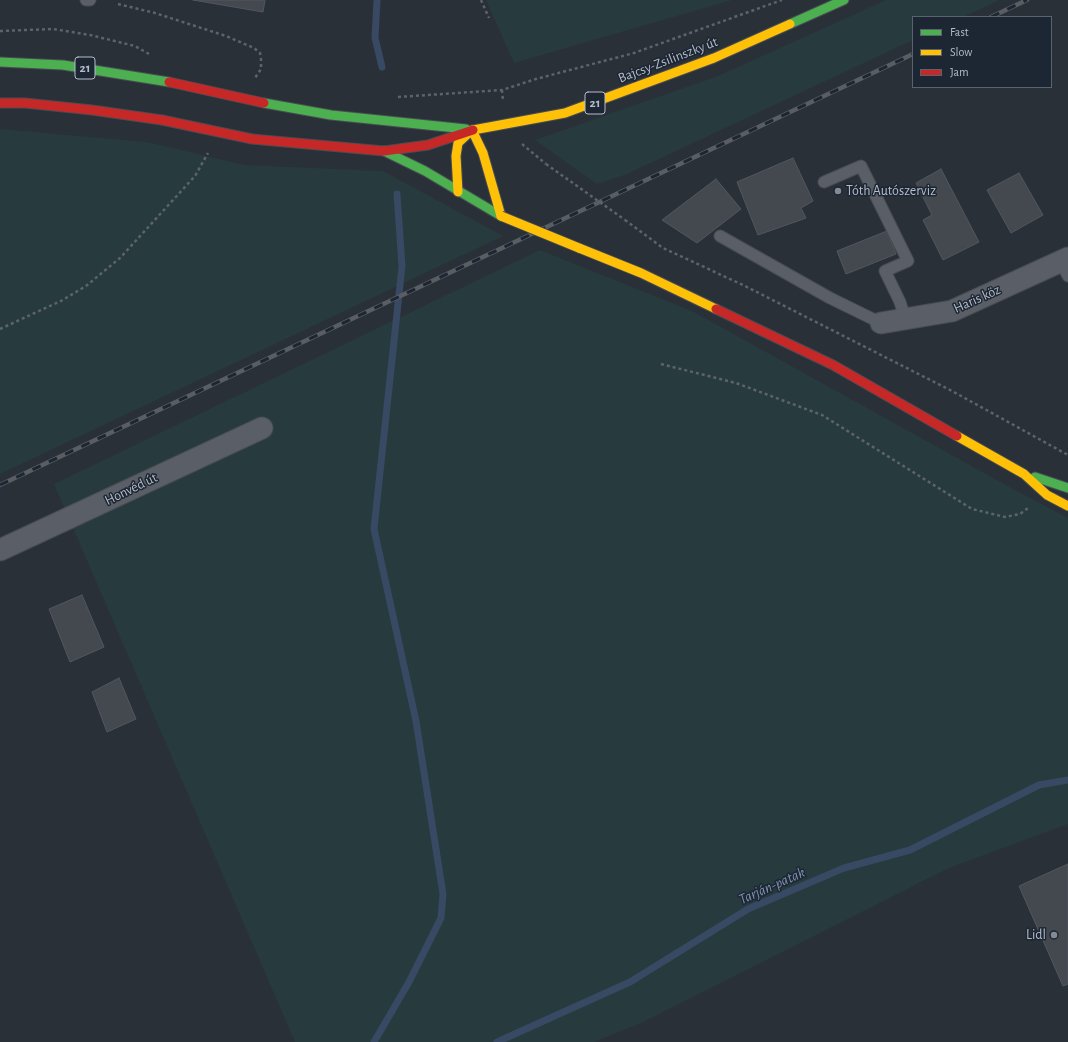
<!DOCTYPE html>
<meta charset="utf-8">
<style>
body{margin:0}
#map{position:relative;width:1068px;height:1042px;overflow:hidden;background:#2a3038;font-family:"Alegreya Sans",sans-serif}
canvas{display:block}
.legend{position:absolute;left:912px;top:16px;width:140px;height:72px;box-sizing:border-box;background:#1d2633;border:1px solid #59626f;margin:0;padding:5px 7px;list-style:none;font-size:12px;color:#b4bcc9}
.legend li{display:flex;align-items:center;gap:8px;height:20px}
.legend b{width:20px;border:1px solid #59626f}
</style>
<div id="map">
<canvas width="1068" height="1042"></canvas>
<ul class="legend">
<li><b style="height:5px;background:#4caf50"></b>Fast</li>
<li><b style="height:5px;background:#ffc107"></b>Slow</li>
<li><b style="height:5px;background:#c62828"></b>Jam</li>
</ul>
</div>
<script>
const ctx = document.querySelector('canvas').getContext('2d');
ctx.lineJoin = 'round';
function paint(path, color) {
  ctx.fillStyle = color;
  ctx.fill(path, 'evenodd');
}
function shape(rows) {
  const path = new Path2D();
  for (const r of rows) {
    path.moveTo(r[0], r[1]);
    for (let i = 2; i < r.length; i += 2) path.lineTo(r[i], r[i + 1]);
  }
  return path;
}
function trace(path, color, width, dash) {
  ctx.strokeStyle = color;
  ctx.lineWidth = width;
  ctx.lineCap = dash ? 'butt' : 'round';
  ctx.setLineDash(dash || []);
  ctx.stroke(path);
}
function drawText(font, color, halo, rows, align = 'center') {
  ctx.font = font + ' "Alegreya Sans",sans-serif';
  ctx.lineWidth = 3;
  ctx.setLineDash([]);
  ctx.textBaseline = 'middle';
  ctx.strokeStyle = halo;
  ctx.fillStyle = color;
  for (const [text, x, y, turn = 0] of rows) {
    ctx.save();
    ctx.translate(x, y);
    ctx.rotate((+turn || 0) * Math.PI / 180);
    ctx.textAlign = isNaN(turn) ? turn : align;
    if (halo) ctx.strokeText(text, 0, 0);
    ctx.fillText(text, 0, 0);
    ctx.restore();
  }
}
paint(shape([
 [486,0,732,0,514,63],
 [886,0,1000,0,963,17,913,17,913,40,627,174,597,184,535,140,718,76],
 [0,129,147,142,244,165,383,171,503,236,0,474],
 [540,250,692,311,1015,490,1068,518,1068,824,949,868,641,1023,594,1042,295,1042,54,484]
]), '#273a3e');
trace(shape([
 [377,0,375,38,382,67],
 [374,1042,409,982,441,918,443,894,416,721,374,529,402,266,397,194],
 [497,1042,630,982,748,909,844,868,910,850,1039,785,1068,780]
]), '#384963', 7);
const building = shape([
 [193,0,265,0,263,12,193,0],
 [793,158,813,201,801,208,806,218,758,235,737,182,793,158],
 [941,169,979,242,943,260,923,220,932,215,916,183,941,169],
 [1019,173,1043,215,1011,233,987,190,1019,173],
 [716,179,741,209,697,243,662,220,716,179],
 [887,231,896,254,846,274,837,251,887,231],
 [82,595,104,647,70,662,49,609,82,595],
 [119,678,136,719,107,732,92,692,119,678],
 [1068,864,1068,984,1063,986,1019,886,1068,864]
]);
paint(building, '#444950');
trace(building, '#52575f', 1);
const lane = shape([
 [86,0,90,0],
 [824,182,861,166,908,261,885,271,900,302,905,318],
 [720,236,830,298,881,323],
 [1060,261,1068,276]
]);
const street = shape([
 [881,323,952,311,1068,258],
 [0,550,262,428]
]);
const fast = shape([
 [790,24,844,0],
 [0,62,63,65,169,82],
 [264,103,331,115,466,129],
 [384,151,425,171,501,216],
 [1035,477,1068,488]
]);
const slow = shape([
 [473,130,565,113,714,58,790,24],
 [458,192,456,156,458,143,472,130,483,153,501,216],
 [579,248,641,273,716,309],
 [957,436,1024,474,1047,495,1068,506]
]);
const jam = shape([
 [0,103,25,103,92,110,162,120],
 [252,139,384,151,428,145,473,130],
 [716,309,833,365,957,436]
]);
trace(lane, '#484c53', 13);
trace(street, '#484c53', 23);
trace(fast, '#484c53', 11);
trace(slow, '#484c53', 11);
trace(jam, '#484c53', 11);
trace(shape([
 [481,0,489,18],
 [118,4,155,13,226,36,254,48,260,53,261,59,261,69,255,78],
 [0,31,53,29,90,35,135,46,149,54],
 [502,90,503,101],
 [398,97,502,90,536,79,634,53,782,0],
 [522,144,546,164],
 [625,220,663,248,743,285,952,391,1068,455],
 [0,329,61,301,86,286,120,258,195,176,208,153],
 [661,364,736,383,822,415,972,509,1005,517,1020,514,1028,508]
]), '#5d636a', 2.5, [3, 3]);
trace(lane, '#5a5e66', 11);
trace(street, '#5a5e66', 21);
trace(fast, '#4caf50', 9);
trace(slow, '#ffc107', 9);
trace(jam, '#c62828', 9);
const rail = shape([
 [991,17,1027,0],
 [0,485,913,54]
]);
trace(rail, '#595d64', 4.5);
trace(rail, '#1d2633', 3, [9]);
const slowBridge = shape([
 [501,216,579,248]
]);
const jamBridge = shape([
 [169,82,264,103],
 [162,120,252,139]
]);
trace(slowBridge, '#484c53', 11, []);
trace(jamBridge, '#484c53', 11, []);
trace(shape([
 [546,164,625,220]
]), '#5d636a', 2.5, [3, 3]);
trace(slowBridge, '#ffc107', 9);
trace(jamBridge, '#c62828', 9);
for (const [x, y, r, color] of [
 [838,191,4,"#848b96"],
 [1054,935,4,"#848b96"]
]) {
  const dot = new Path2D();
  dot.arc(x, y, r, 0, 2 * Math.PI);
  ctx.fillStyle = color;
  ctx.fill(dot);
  trace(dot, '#1d2633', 1.5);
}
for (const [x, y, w] of [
 [85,68,20],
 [595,103,20]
]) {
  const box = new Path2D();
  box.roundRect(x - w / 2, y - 11, w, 22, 3);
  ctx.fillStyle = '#1d2633';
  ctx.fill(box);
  trace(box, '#b4bcc9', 1);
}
drawText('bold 13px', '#b4bcc9', null, [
 ["21",85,68],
 ["21",595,103]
]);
drawText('14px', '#b4bcc9', '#1d2633', [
 ["Bajcsy-Zsilinszky út",668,60,-21],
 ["Haris köz",977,299,-24],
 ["Honvéd út",131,489,-26]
]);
drawText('14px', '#b4bcc9', '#1d2633', [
 ["Tóth Autószerviz",846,191],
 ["Lidl",1046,935,"right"]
], 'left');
drawText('italic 15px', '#7c92b1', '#1d2633', [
 ["Tarján-patak",772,886,-24]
]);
</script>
